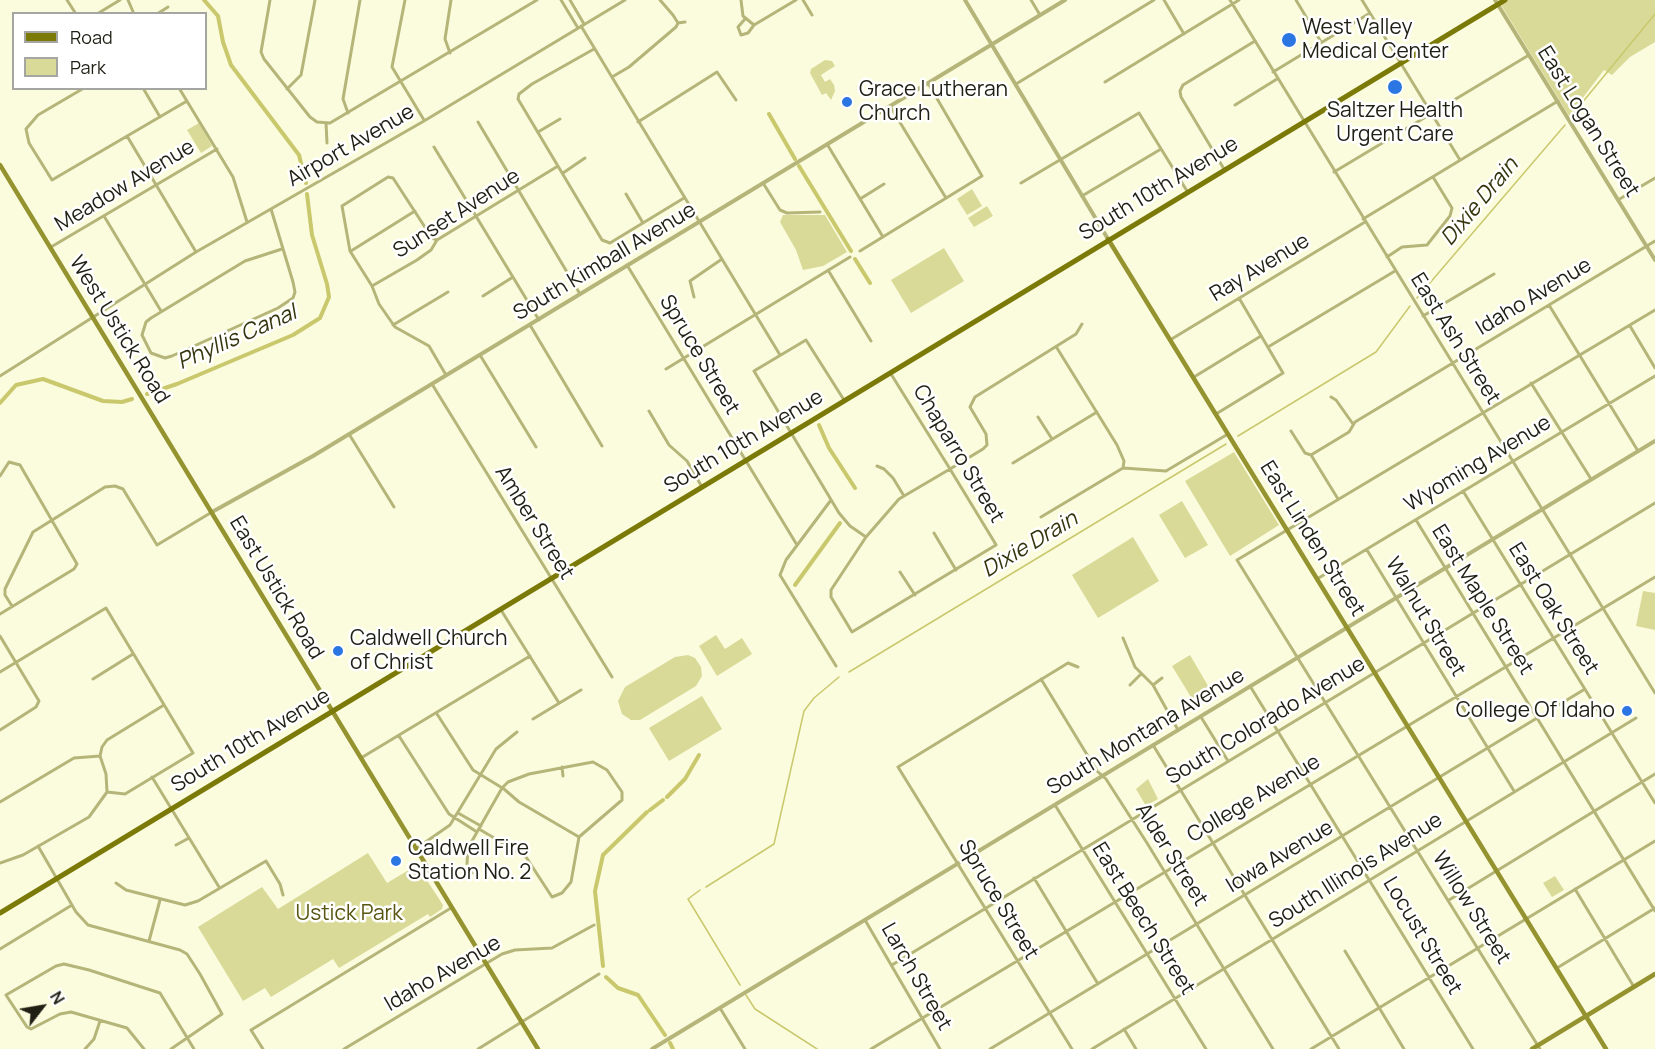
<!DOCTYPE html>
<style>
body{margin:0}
#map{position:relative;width:1655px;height:1049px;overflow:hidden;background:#fbfcdd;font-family:Manrope,sans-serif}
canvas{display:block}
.legend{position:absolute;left:12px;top:12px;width:195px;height:78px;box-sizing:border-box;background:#fff;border:2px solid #a5a5a1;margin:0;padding:8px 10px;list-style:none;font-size:18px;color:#1f1f14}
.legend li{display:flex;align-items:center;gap:12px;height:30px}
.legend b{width:30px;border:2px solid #a5a5a1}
.north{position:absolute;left:12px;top:977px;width:60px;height:60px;-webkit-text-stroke:4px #fff;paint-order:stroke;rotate:59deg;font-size:16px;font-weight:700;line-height:24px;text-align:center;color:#1f1f14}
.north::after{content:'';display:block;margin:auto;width:21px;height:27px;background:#1f1f14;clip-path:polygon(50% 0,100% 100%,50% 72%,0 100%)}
</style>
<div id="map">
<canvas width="1655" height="1049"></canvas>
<ul class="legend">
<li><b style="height:8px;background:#7b7907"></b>Road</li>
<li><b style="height:16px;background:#d9da98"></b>Park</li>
</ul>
<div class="north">N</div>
</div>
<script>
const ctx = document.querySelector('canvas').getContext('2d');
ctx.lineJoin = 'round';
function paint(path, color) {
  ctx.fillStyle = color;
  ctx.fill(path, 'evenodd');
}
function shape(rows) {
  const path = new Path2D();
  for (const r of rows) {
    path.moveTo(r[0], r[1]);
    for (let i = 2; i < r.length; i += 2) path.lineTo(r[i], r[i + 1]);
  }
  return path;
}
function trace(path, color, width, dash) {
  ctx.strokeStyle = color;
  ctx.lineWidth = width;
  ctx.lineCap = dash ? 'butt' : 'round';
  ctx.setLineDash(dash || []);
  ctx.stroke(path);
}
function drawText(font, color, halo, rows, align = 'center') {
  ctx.font = font + ' Manrope,sans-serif';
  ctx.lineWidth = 5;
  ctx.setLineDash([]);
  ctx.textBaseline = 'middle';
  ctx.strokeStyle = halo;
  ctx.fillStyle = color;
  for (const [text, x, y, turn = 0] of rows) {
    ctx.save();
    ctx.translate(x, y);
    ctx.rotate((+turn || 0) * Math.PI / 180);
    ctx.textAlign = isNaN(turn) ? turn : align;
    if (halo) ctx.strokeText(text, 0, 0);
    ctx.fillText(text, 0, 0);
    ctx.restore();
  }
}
paint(shape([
 [1498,0,1655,0,1655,42,1630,57,1612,75,1604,70,1569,116],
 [825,60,832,61,835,66,821,75,825,82,830,79,834,85,835,91,831,100,826,93,822,95,810,73,811,69],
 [199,123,212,146,201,153,187,130],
 [972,189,982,206,967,215,957,199],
 [987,206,993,216,974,227,968,218],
 [783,215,825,215,847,252,823,266,803,270,796,250,780,222],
 [944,248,964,281,911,313,891,280],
 [1234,452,1279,525,1230,556,1185,481],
 [1182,501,1208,545,1185,558,1159,515],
 [1133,537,1159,581,1098,618,1072,575],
 [1643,591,1655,593,1655,630,1636,626],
 [716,635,725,649,742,638,752,654,717,676,699,646],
 [688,655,695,658,701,667,702,676,696,686,640,720,631,720,622,714,618,701,625,687,675,657],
 [1190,655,1214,696,1197,707,1172,666],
 [702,696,722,729,669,761,649,728],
 [1148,779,1158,799,1146,806,1136,789],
 [368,853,387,883,417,865,443,905,442,909,430,917,428,914,339,968,333,959,271,997,265,988,243,1001,198,927,262,887,278,909],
 [1555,876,1564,890,1552,897,1543,883]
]), '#d9da98');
trace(shape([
 [1572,115,1655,14],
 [1417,298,1565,125],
 [1238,436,1376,352,1410,306],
 [849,672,1226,444],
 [706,887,774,844,804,711,814,698,839,677],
 [700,890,688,899,740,985],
 [746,995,755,1009,817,1049]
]), '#c9c86d', 1.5);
trace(shape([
 [204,0,218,16,223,42,231,65,299,155,306,183],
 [769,114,795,159],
 [799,166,851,251],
 [855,259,870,283],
 [147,394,177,384,293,335,320,318,329,297,327,284,312,235,307,194],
 [0,403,16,385,43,379,103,401,122,402,132,399],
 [819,425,829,448,855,488],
 [795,585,840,523],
 [667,797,685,779,699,755],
 [650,810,663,800],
 [603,966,595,891,603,855,647,812],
 [606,977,618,988,638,995,665,1035],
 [670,1043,673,1049]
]), '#c9c86d', 4);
trace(shape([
 [67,0,76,14],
 [128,0,134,14],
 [270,0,261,52,264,59,310,117,317,122,330,123,537,0],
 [405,0,392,67,424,120],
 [561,0,578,28],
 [570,0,584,24],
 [741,0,743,16,754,25],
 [803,0,812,15],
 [1031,0,1040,15],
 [1164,0,1184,34],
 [1230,0,1655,693],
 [1296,0,1321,42],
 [1362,0,1460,160],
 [97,14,120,0],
 [157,14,168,7],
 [745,19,738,27,741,35,748,33,754,25,796,0],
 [678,23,685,22],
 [581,26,780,355],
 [594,49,532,84,519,94,518,99,602,240,610,243,684,198],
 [450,53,445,39,451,0],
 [1273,72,1370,13],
 [612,77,629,67,676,27,678,23,673,15,660,0],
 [1105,82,1239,0],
 [1016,84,1154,0],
 [84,88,38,115,26,129,29,143,52,180,187,101],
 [143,88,160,117],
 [179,88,233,177,247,222],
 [287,89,301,75,315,0],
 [1235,105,1277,79],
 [890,106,946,198],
 [348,113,343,99,360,0],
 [478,122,580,294],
 [638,122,717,72,736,100],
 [326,123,327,143],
 [538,132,560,119],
 [127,136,196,252],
 [827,144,883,237],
 [434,147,539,320],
 [1224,169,1181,97,1180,91,1183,85,1255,41],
 [1334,172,1529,55],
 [563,173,585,158],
 [763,183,780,210,787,213,820,212],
 [1021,183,1139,113,1187,191],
 [626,194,643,223],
 [1082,196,1161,149],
 [860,199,884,184],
 [1618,200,1655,178],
 [271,209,293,282,295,292,293,298,278,308,172,356,165,358,151,353,142,335,146,322,151,318,245,261,282,249],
 [104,216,161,311],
 [1363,219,1558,101],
 [437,240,432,238,393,178,388,177,342,206,350,251,372,286,379,304,395,327,429,346,446,375],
 [51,247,217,149],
 [351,251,415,211],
 [860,251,982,176,928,83],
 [1387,257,1402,247,1427,245,1450,216,1452,208,1433,177],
 [627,265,797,545],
 [828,270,871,341],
 [372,286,417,260,431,250,437,240,558,166],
 [483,296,513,277],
 [694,297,690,281,722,259],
 [1549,305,1638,451],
 [1423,316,1494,274],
 [393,325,448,292],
 [530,325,602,446],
 [1630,326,1655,368],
 [1170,340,1365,222],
 [1268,347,1395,271],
 [1057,348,1117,445,1124,461,1123,468],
 [480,355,536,447],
 [666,369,850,257],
 [891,374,950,469,995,543,996,545,852,632,831,597,831,590,866,537,899,499,950,469,983,449,987,445,986,434,970,407,975,397,1076,334,1082,324],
 [0,376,196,252,424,121,625,0],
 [1194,377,1261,336],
 [1531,383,1591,479],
 [432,384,612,677],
 [1331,397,1336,400,1353,424],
 [844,400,806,340,754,371,839,513,850,526,866,537],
 [649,411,669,445,687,461,702,487],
 [1216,414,1283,373,1239,298],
 [1038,417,1052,439],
 [1291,431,1305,453,1311,455,1349,432,1355,422,1655,241],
 [349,434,394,507],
 [1311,455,1338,499],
 [1013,463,1097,412],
 [877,466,884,469,893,478,904,496],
 [0,476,9,462,20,465,77,564,74,569,0,614],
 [1463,491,1655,803],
 [831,500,786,560,780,575,836,666],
 [1041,517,1123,468,1166,471,1228,434],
 [1416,520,1655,911],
 [934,533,956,570],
 [1367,550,1514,791],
 [900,572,915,595],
 [1317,579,1655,376],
 [12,606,5,595,5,589,33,532,105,487,115,486,123,489,157,545,212,512],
 [501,610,559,703],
 [0,636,39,701,36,707,0,730],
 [1123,638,1135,667,1153,685,1178,730],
 [0,672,106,608,193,753,125,794,107,792],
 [93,679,133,654],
 [1041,679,1097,771,1106,779,1147,843,1273,1049],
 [1130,685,1141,674],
 [1153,685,1162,678],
 [1250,686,1473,1049],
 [437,714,473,770,504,789,519,802,579,837],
 [1201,717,1228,761],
 [533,719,581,690],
 [399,736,449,814,477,832],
 [1153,745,1339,1049],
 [361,758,530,656],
 [562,767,563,776],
 [152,777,219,887],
 [0,802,74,758,100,756],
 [1055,805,1206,1049],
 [458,813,481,826],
 [176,845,189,838],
 [38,846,76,912,88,925,180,950,187,954,200,974,222,1014,171,1049],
 [417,848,450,825,496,749,517,732],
 [0,863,23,855,89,817,107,792,106,774,100,756,102,747,107,740,164,705],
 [472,873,467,864,468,848,502,788,508,782,529,774,593,762,607,770,622,792,622,800,579,837,571,882,562,893,552,897,526,857,479,829],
 [1034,878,1098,984],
 [116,883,126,890,185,905,198,901,266,861,280,884,283,895],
 [1575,889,1634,987],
 [1449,900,1655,774],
 [865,920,940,1049],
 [149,941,160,900],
 [0,949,72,905],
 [1345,951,1404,1049],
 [892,965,1655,503],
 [1557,968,1655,908],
 [720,1008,745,1049],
 [1124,1029,1136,1049],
 [85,1049,94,1039,100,1021],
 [144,1049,127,1028,71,1012,60,1014,31,1029,27,1027,6,995,56,966,64,964,89,970,160,993,194,1049],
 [263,1049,251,1030,451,908],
 [344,1049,502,954,515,950,552,948,594,925],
 [478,1049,599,974],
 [871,1049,1655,577],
 [990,1049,1585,689],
 [1072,1049,898,767,1068,663,1078,667],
 [1092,1049,1636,718],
 [1311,1049,1655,841],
 [1540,1049,1237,560,1655,310]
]), '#b5b57a', 3);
trace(shape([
 [965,0,1108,239],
 [1495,0,1655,260],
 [212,512,313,456,1065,0],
 [652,1049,1655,441]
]), '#b5b57a', 4);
trace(shape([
 [0,165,538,1049],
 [1108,239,1606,1049],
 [1532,1049,1655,974]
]), '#949330', 4.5);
trace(shape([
 [0,913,1505,0]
]), '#7b7907', 5);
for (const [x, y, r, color] of [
 [1289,40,8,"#2b76e2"],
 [1395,87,8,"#2b76e2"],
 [847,102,6,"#2b76e2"],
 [338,651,6,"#2b76e2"],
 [1627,711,6,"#2b76e2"],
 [396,861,6,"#2b76e2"]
]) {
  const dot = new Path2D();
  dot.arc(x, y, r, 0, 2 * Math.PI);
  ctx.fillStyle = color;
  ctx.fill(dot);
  trace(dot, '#fff', 2);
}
drawText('21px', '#1f1f14', '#fff', [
 ["West Valley",1302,28],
 ["Medical Center",1302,52],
 ["Grace Lutheran",859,90],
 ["Church",859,114],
 ["Saltzer Health",1395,111,"center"],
 ["Urgent Care",1395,135,"center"],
 ["Caldwell Church",350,639],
 ["of Christ",350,663],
 ["College Of Idaho",1615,711,"right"],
 ["Caldwell Fire",408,849],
 ["Station No. 2",408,873]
], 'left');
drawText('21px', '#1f1f14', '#fff', [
 ["East Logan Street",1588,122,58],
 ["Airport Avenue",351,146,-30],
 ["Meadow Avenue",125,186,-31],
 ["South 10th Avenue",1159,189,-31],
 ["Sunset Avenue",457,214,-33],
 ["South Kimball Avenue",605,262,-31],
 ["Ray Avenue",1260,268,-31],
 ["Idaho Avenue",1534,297,-31],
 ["West Ustick Road",119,330,58],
 ["East Ash Street",1455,339,58],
 ["Spruce Street",699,355,59],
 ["South 10th Avenue",744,442,-31],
 ["Chaparro Street",958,454,59],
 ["Wyoming Avenue",1478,464,-31],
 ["Amber Street",534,523,58],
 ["East Linden Street",1312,539,58],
 ["East Ustick Road",276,588,59],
 ["East Maple Street",1482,600,58],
 ["East Oak Street",1553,609,58],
 ["Walnut Street",1425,617,59],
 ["South Colorado Avenue",1266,721,-31],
 ["South Montana Avenue",1146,732,-31],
 ["South 10th Avenue",251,741,-31],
 ["College Avenue",1254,799,-31],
 ["Alder Street",1171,855,58],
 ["Iowa Avenue",1280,857,-31],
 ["South Illinois Avenue",1356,871,-32],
 ["Spruce Street",998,900,59],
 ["Willow Street",1471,908,58],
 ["East Beech Street",1143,919,58],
 ["Locust Street",1422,936,59],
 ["Idaho Avenue",443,974,-30],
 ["Larch Street",916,977,60]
]);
drawText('21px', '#575510', '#fff', [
 ["Ustick Park",349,914]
]);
drawText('italic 22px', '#35350d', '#fff', [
 ["Dixie Drain",1480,202,-50],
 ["Phyllis Canal",237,338,-24],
 ["Dixie Drain",1030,545,-31]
]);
</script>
